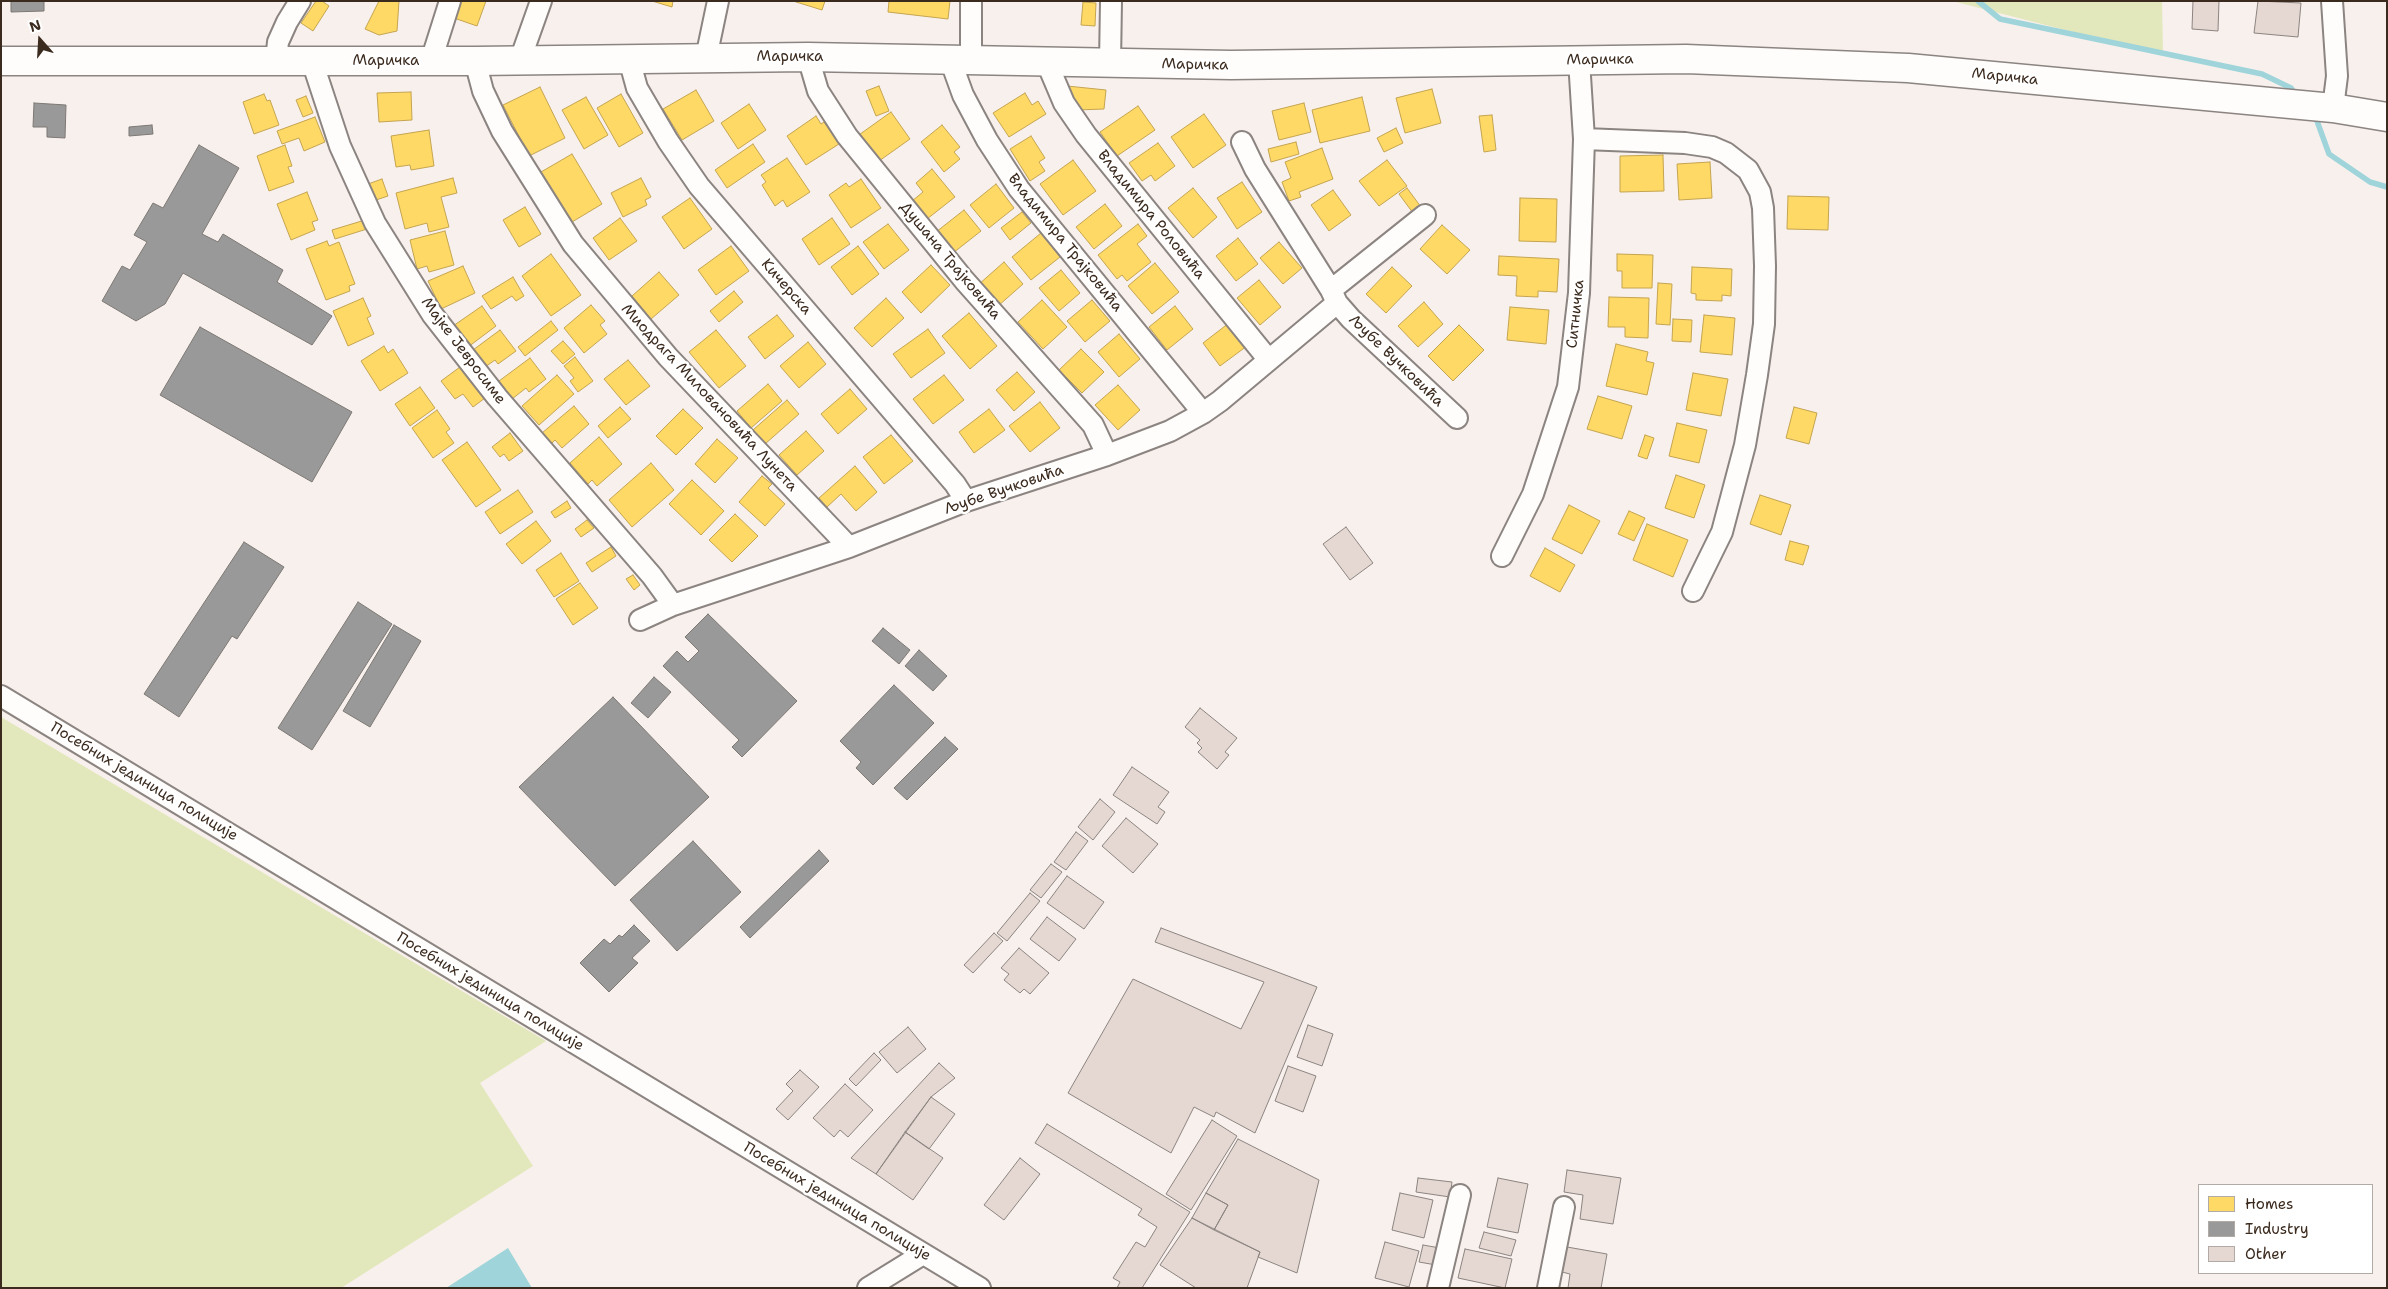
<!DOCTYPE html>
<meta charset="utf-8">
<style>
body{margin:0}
#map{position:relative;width:2388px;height:1289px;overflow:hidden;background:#f8f0ec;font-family:"Shantell Sans",sans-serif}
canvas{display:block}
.frame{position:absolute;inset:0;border:2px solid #3b2a1e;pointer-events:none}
.legend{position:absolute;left:2198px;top:1184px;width:175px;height:90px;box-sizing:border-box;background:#fff;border:1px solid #b1aaa5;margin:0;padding:6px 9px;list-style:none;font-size:15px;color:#3b2a1e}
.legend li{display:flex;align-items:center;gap:10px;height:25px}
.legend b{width:25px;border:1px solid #b1aaa5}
.north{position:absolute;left:15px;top:15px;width:50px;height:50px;-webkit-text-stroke:4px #fff;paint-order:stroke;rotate:341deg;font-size:14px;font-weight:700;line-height:20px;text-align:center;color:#3b2a1e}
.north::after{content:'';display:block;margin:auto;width:18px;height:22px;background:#3b2a1e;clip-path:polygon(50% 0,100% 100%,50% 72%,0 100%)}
</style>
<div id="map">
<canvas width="2388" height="1289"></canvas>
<div class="frame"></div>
<ul class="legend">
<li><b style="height:14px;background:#ffd966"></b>Homes</li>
<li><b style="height:14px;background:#999"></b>Industry</li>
<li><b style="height:14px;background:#e5d7d1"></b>Other</li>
</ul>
<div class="north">N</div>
</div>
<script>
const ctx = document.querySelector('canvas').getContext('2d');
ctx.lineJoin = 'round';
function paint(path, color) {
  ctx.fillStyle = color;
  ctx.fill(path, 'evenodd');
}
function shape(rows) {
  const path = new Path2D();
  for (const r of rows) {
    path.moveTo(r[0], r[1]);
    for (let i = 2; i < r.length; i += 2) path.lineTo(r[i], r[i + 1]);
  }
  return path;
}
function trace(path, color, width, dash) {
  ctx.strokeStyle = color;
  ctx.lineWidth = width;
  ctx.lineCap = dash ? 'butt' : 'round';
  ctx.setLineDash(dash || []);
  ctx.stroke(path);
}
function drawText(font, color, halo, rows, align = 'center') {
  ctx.font = font + ' "Shantell Sans",sans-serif';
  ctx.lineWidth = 5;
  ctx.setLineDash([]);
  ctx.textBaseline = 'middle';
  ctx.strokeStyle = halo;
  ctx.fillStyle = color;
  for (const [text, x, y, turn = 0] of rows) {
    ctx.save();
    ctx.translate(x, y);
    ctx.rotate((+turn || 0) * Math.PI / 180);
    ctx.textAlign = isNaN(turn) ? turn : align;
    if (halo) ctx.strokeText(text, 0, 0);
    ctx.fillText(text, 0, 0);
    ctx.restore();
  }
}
paint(shape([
 [1952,1,2162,1,2163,55],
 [1,717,546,1041,480,1083,533,1166,341,1288,1,1288]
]), '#e2e7bc');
paint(shape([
 [508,1248,532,1288,446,1288]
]), '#9fd5da');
const homes = shape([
 [316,1,322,1,329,6,313,31,301,23,316,1],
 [379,1,399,1,397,31,379,35,365,29,379,1],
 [457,1,486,1,477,26,451,17,457,1],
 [652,1,673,1,672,7,652,1],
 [793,1,825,1,822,10,793,1],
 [889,1,950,1,948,19,888,12,889,1],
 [1083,2,1096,3,1095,26,1081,25,1083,2],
 [879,86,889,111,876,116,866,91,879,86],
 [1067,86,1106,90,1104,109,1076,110,1067,86],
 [540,87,565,138,529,156,503,105,540,87],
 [1432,89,1441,123,1405,133,1396,98,1432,89],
 [696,90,714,121,682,140,663,109,696,90],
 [411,92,412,120,379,122,377,93,411,92],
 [1025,93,1032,105,1038,101,1046,114,1009,137,993,113,1025,93],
 [264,94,267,101,270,100,279,125,254,134,243,102,264,94],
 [621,94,643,133,619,147,597,108,621,94],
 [306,96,313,113,303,117,296,100,306,96],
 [586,97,608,135,584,149,562,110,586,97],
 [1362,97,1370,131,1320,143,1312,110,1362,97],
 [1304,103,1311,132,1279,140,1272,111,1304,103],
 [749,104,766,130,738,149,721,123,749,104],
 [1138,106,1155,130,1117,156,1100,132,1138,106],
 [891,112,910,139,879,161,856,137,891,112],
 [1204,114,1226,145,1193,168,1171,137,1204,114],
 [1492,115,1496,150,1484,152,1479,116,1492,115],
 [816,116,821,124,824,122,839,144,806,165,787,136,816,116],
 [315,117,325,142,304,151,299,138,282,144,277,131,315,117],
 [942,125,960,147,954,152,960,159,944,172,921,142,942,125],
 [1396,128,1403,143,1384,152,1377,138,1396,128],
 [429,130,434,166,411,170,410,165,396,167,391,136,429,130],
 [1031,136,1045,158,1039,162,1045,171,1030,181,1010,149,1031,136],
 [1296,142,1299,154,1271,162,1268,149,1296,142],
 [1158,143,1175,166,1155,181,1151,175,1142,181,1129,163,1158,143],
 [753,144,765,162,727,188,715,170,753,144],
 [285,145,292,166,288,167,294,182,269,191,257,156,285,145],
 [1322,148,1333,179,1299,192,1301,197,1289,201,1282,182,1291,178,1285,162,1322,148],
 [572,154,602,204,572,222,541,172,572,154],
 [1663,155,1664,191,1620,192,1620,156,1663,155],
 [787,158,810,192,787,207,783,200,775,206,762,185,766,182,761,175,787,158],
 [1073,160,1096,191,1063,215,1040,184,1073,160],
 [1387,160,1407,186,1379,206,1359,181,1387,160],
 [1710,162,1712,198,1679,200,1677,164,1710,162],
 [932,169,955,197,927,219,912,201,923,192,916,183,932,169],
 [453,178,457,193,441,197,449,227,429,232,427,223,405,229,396,193,453,178],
 [641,178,651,197,645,200,647,205,623,217,611,193,641,178],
 [382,179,388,196,373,201,368,184,382,179],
 [861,179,881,208,851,228,829,195,846,183,849,187,861,179],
 [1242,182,1262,212,1237,229,1217,198,1242,182],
 [996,184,1014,208,989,228,970,205,996,184],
 [1193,188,1217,217,1193,238,1168,208,1193,188],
 [1407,188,1421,207,1413,213,1399,194,1407,188],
 [1333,190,1351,215,1329,231,1311,205,1333,190],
 [307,192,318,220,312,222,315,230,291,240,277,204,307,192],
 [1788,196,1829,197,1828,230,1787,229,1788,196],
 [690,198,712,229,684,249,662,217,690,198],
 [1520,198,1557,199,1556,242,1519,241,1520,198],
 [1105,204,1122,226,1094,249,1076,227,1105,204],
 [525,207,541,234,519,247,503,220,525,207],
 [964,210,981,231,953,253,936,232,964,210],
 [1022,212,1031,223,1010,240,1001,228,1022,212],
 [620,218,637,241,609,260,593,238,620,218],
 [832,218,850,244,819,265,802,239,832,218],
 [365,220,367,229,335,239,332,230,365,220],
 [888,224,909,250,884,269,863,242,888,224],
 [1138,224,1147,236,1137,244,1151,262,1127,281,1122,275,1117,279,1098,255,1138,224],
 [1442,225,1470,250,1447,274,1420,249,1442,225],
 [445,231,454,265,429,272,427,266,417,269,410,240,445,231],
 [1041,233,1060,257,1031,280,1012,257,1041,233],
 [1238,238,1258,264,1236,281,1216,256,1238,238],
 [327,241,329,246,339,242,355,284,349,286,350,291,326,300,306,249,327,241],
 [1279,242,1302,268,1283,284,1260,258,1279,242],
 [731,246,749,271,716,295,698,270,731,246],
 [858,246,879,274,852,295,831,267,858,246],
 [551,254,581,295,551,316,522,276,551,254],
 [1617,254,1653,255,1652,288,1622,288,1622,271,1617,271,1617,254],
 [1499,256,1559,259,1557,292,1538,291,1538,297,1516,296,1517,276,1498,275,1499,256],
 [1004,262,1023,284,998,306,978,285,1004,262],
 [1155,263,1179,292,1152,314,1128,286,1155,263],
 [931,265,950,285,921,313,902,292,931,265],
 [463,266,475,293,441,309,428,281,463,266],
 [1392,267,1412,286,1386,313,1366,294,1392,267],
 [1692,267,1732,269,1731,296,1722,295,1722,301,1696,300,1696,294,1691,293,1692,267],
 [1061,270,1080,293,1059,311,1039,288,1061,270],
 [659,272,679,295,651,319,632,296,659,272],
 [513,277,524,296,516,301,512,296,491,309,482,296,513,277],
 [1259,280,1281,307,1260,325,1237,298,1259,280],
 [1658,283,1672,284,1670,325,1656,324,1658,283],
 [734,291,743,302,719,322,710,311,734,291],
 [1609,297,1649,298,1648,338,1625,337,1625,327,1608,327,1609,297],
 [363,298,371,316,367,318,374,334,348,346,333,311,363,298],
 [886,298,904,318,872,347,854,328,886,298],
 [1042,300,1067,327,1043,349,1018,322,1042,300],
 [1092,300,1110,321,1085,342,1067,321,1092,300],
 [1424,302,1443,324,1418,347,1398,326,1424,302],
 [591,305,605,321,600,325,607,334,584,353,564,328,591,305],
 [482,306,496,326,468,347,453,326,482,306],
 [1175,306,1193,329,1167,350,1149,327,1175,306],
 [1510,307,1549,310,1546,344,1507,340,1510,307],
 [969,313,997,346,970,369,942,336,969,313],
 [777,315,794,336,765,359,748,337,777,315],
 [1704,315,1735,318,1732,355,1700,352,1704,315],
 [1673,319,1692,320,1691,342,1672,341,1673,319],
 [551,321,558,330,525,356,518,347,551,321],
 [1229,323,1247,346,1220,366,1203,343,1229,323],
 [1459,325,1484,350,1453,381,1428,356,1459,325],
 [928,329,945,353,911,378,893,354,928,329],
 [500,330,516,351,498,364,495,360,485,367,473,350,500,330],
 [716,330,746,366,719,388,689,352,716,330],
 [1119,334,1140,359,1119,377,1098,352,1119,334],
 [563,341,575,354,563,364,551,351,563,341],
 [808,342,826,364,799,388,780,366,808,342],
 [1616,344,1648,352,1646,361,1654,363,1647,395,1606,386,1616,344],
 [384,346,388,353,393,349,408,373,380,391,361,361,384,346],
 [1081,349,1104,372,1082,393,1059,370,1081,349],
 [575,357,593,381,578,392,570,381,574,378,564,366,575,357],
 [530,358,546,379,529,392,526,388,512,399,499,381,530,358],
 [628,360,650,386,626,405,604,379,628,360],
 [460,367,485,398,473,407,463,394,455,399,441,381,460,367],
 [1017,372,1035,392,1014,411,996,390,1017,372],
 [1693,373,1728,379,1721,416,1686,410,1693,373],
 [557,375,574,394,539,425,522,406,557,375],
 [944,375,964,400,933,424,913,399,944,375],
 [768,384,782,401,751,428,737,411,768,384],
 [1118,385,1140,410,1118,430,1095,405,1118,385],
 [420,387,435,408,410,426,395,404,420,387],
 [850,389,867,409,838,434,821,414,850,389],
 [1598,396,1632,406,1622,439,1587,429,1598,396],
 [787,400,799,414,765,444,753,430,787,400],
 [1040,402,1060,428,1030,452,1009,426,1040,402],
 [574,406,589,424,562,448,555,440,551,444,542,433,574,406],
 [620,407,631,419,608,438,598,426,620,407],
 [1794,407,1817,413,1809,444,1786,438,1794,407],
 [683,409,703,428,676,455,656,436,683,409],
 [989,409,1005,430,974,453,959,432,989,409],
 [437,410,450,429,446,432,454,443,433,458,412,428,437,410],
 [1677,423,1707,430,1699,463,1669,456,1677,423],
 [806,431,824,451,797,475,779,455,806,431],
 [510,433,523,451,509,461,504,454,500,457,492,447,510,433],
 [891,435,913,461,884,484,863,457,891,435],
 [1645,435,1654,438,1647,459,1638,456,1645,435],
 [599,437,622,464,597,486,592,480,588,484,570,463,599,437],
 [717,439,738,458,715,483,695,464,717,439],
 [467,442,501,490,476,507,442,460,467,442],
 [651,463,674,490,632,527,609,500,651,463],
 [855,466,877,492,856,511,841,494,827,507,819,498,855,466],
 [1676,475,1705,485,1694,518,1665,508,1676,475],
 [762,476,772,484,768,488,785,504,765,526,739,502,762,476],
 [692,480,724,511,701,535,669,504,692,480],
 [518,490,533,512,500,534,485,512,518,490],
 [1760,495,1791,505,1781,535,1750,524,1760,495],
 [567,501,571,508,555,518,551,512,567,501],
 [1569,505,1600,521,1582,554,1552,539,1569,505],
 [1629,511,1645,518,1634,541,1618,534,1629,511],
 [735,514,758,536,732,562,709,540,735,514],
 [587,520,594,528,581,537,575,529,587,520],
 [536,521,551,541,522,564,506,544,536,521],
 [1647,524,1688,540,1673,577,1633,560,1647,524],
 [1790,541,1809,546,1803,565,1785,560,1790,541],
 [611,547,616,556,592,572,586,563,611,547],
 [1545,548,1575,565,1560,592,1530,576,1545,548],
 [561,553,579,581,554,597,536,570,561,553],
 [633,575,640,585,634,590,626,579,633,575],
 [580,583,598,608,573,625,556,599,580,583]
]);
paint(homes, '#ffd966');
trace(homes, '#c4a450', 1);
const industry = shape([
 [11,1,44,1,44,11,11,12,11,1],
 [34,103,66,105,65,138,47,137,47,127,33,127,34,103],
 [152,125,153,134,129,136,129,127,152,125],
 [199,145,239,168,202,234,218,242,223,234,283,270,277,282,332,316,312,345,183,273,165,304,136,321,102,301,122,266,130,270,147,242,134,235,153,203,163,208,199,145],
 [200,327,352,412,312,482,160,395,200,327],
 [244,542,284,567,237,639,232,636,179,717,144,694,244,542],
 [358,602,392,624,312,750,278,728,358,602],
 [708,614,797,701,742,757,732,747,739,740,663,666,677,651,688,662,699,651,685,637,708,614],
 [394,625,421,641,370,727,343,711,394,625],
 [883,628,910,650,899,664,872,641,883,628],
 [919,650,947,676,933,691,905,666,919,650],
 [654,677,671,692,648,718,631,703,654,677],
 [894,685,934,723,873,785,856,768,861,762,840,741,894,685],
 [613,697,709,797,615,886,519,787,613,697],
 [945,737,958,749,907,800,894,788,945,737],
 [693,841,741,892,677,951,630,900,693,841],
 [819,850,829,861,750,938,740,927,819,850],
 [634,925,650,941,632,958,638,963,609,992,580,963,604,939,610,944,619,935,622,937,634,925]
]);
paint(industry, '#999');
trace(industry, '#7d7874', 1);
trace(shape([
 [1978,1,2000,19,2262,74,2291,88,2297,96],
 [2312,115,2317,121,2329,154,2370,182,2387,187]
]), '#9fd5da', 5.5);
const building = shape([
 [2193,1,2219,1,2218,31,2192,29,2193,1],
 [2258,1,2301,3,2298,37,2254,33,2258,1],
 [1346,527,1373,563,1350,580,1323,544,1346,527],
 [1200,708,1237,738,1225,752,1229,755,1217,769,1198,752,1202,748,1197,743,1200,740,1185,727,1200,708],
 [1132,767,1169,792,1158,807,1165,812,1157,824,1113,795,1132,767],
 [1100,799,1115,812,1093,840,1078,827,1100,799],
 [1126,818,1158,844,1133,873,1102,846,1126,818],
 [1076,832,1088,841,1066,870,1054,862,1076,832],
 [1051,864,1062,872,1041,898,1030,890,1051,864],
 [1067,876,1104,902,1084,929,1047,903,1067,876],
 [1030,893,1040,901,1007,941,997,933,1030,893],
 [1047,917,1076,939,1059,961,1030,939,1047,917],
 [1161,928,1317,987,1255,1133,1216,1112,1214,1117,1194,1107,1171,1153,1068,1093,1133,979,1241,1029,1264,982,1155,942,1161,928],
 [994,933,1003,941,973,973,964,965,994,933],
 [1019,948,1049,973,1030,994,1024,989,1020,993,1004,980,1009,974,1001,968,1019,948],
 [1308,1025,1333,1034,1322,1066,1297,1057,1308,1025],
 [908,1027,926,1049,897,1073,879,1052,908,1027],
 [874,1053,881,1060,856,1086,849,1079,874,1053],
 [939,1063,955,1078,931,1097,876,1174,851,1158,939,1063],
 [1288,1066,1316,1076,1303,1112,1275,1101,1288,1066],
 [800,1070,819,1087,788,1120,776,1109,793,1091,786,1084,800,1070],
 [845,1084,873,1110,848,1137,840,1130,834,1137,813,1118,845,1084],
 [931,1097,955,1114,929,1149,905,1132,931,1097],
 [1212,1120,1237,1136,1191,1210,1166,1194,1212,1120],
 [1047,1124,1190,1212,1142,1288,1117,1288,1120,1282,1113,1278,1136,1242,1145,1247,1157,1227,1138,1215,1142,1209,1035,1143,1047,1124],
 [905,1132,943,1158,913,1200,876,1174,905,1132],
 [1238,1139,1319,1180,1297,1273,1258,1257,1260,1252,1214,1230,1228,1205,1206,1193,1238,1139],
 [1020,1158,1040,1174,1004,1220,984,1205,1020,1158],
 [1567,1170,1621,1178,1613,1224,1580,1219,1583,1195,1564,1192,1567,1170],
 [1418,1178,1452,1182,1450,1197,1416,1192,1418,1178],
 [1498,1178,1528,1184,1518,1233,1487,1227,1498,1178],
 [1206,1193,1228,1205,1214,1230,1192,1218,1206,1193],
 [1400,1193,1433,1200,1424,1238,1392,1230,1400,1193],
 [1192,1218,1260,1252,1247,1288,1196,1288,1160,1265,1192,1218],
 [1484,1232,1516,1240,1511,1256,1479,1248,1484,1232],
 [1385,1242,1419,1251,1409,1287,1375,1278,1385,1242],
 [1423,1245,1440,1248,1436,1265,1419,1262,1423,1245],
 [1567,1247,1607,1254,1601,1288,1568,1288,1570,1274,1562,1272,1567,1247],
 [1465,1249,1512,1259,1505,1288,1458,1278,1465,1249]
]);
paint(building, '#e5d7d1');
trace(building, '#8b8480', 1);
const street = shape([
 [971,1,971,59],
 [2332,1,2337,76,2333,108],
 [808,57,818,91,847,136,964,280,1093,425,1107,455],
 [706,58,718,1],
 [629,59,637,88,668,141,699,186,955,484,966,501],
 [950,59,963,95,987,140,1019,189,1203,413],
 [520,60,541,1],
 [276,61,278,42,287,22,300,1],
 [312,61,340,146,375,223,432,314,497,397,652,576,673,605],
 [431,61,450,1],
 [475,61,483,91,502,131,573,244,668,357,849,547],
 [1047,63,1064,103,1086,135,1268,359],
 [1110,63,1111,1],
 [1584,139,1685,143,1712,147,1726,153,1748,170,1760,192,1763,208,1765,266,1764,324,1757,375,1745,445,1722,532,1693,591],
 [1242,142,1255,169,1331,290],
 [1337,303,1351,319,1457,418],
 [1502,556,1533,494,1568,387,1579,293,1584,139,1579,60],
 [640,620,673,605,849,547,966,501,1107,455,1170,431,1203,413,1220,401,1337,303,1331,290,1425,215],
 [1,696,980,1288],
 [868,1288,923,1254],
 [1438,1288,1460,1195],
 [1548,1288,1564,1207]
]);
const secondary = shape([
 [1,61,475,61,808,57,1231,65,1686,59,1908,68,2333,108,2387,117]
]);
trace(street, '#8b8480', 24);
trace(secondary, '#8b8480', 31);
trace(street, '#fefdfc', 20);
trace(secondary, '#fefdfc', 28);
drawText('15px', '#3b2a1e', '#fff', [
 ["Маричка",790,57],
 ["Маричка",1600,60,-1],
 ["Маричка",386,61],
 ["Маричка",1195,65,1],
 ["Маричка",2005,77,6],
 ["Владимира Роловића",1151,215,51],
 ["Владимира Трајковића",1065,243,51],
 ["Душана Трајковића",950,261,50],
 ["Кичерска",786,287,49],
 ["Ситничка",1576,314,-84],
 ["Мајке Јевросиме",463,351,53],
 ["Љубе Вучковића",1396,361,44],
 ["Миодрага Миловановића Лунета",709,398,47],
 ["Љубе Вучковића",1004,490,-19],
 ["Посебних јединица полиције",144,782,31],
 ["Посебних јединица полиције",490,992,31],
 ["Посебних јединица полиције",837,1202,31]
]);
</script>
